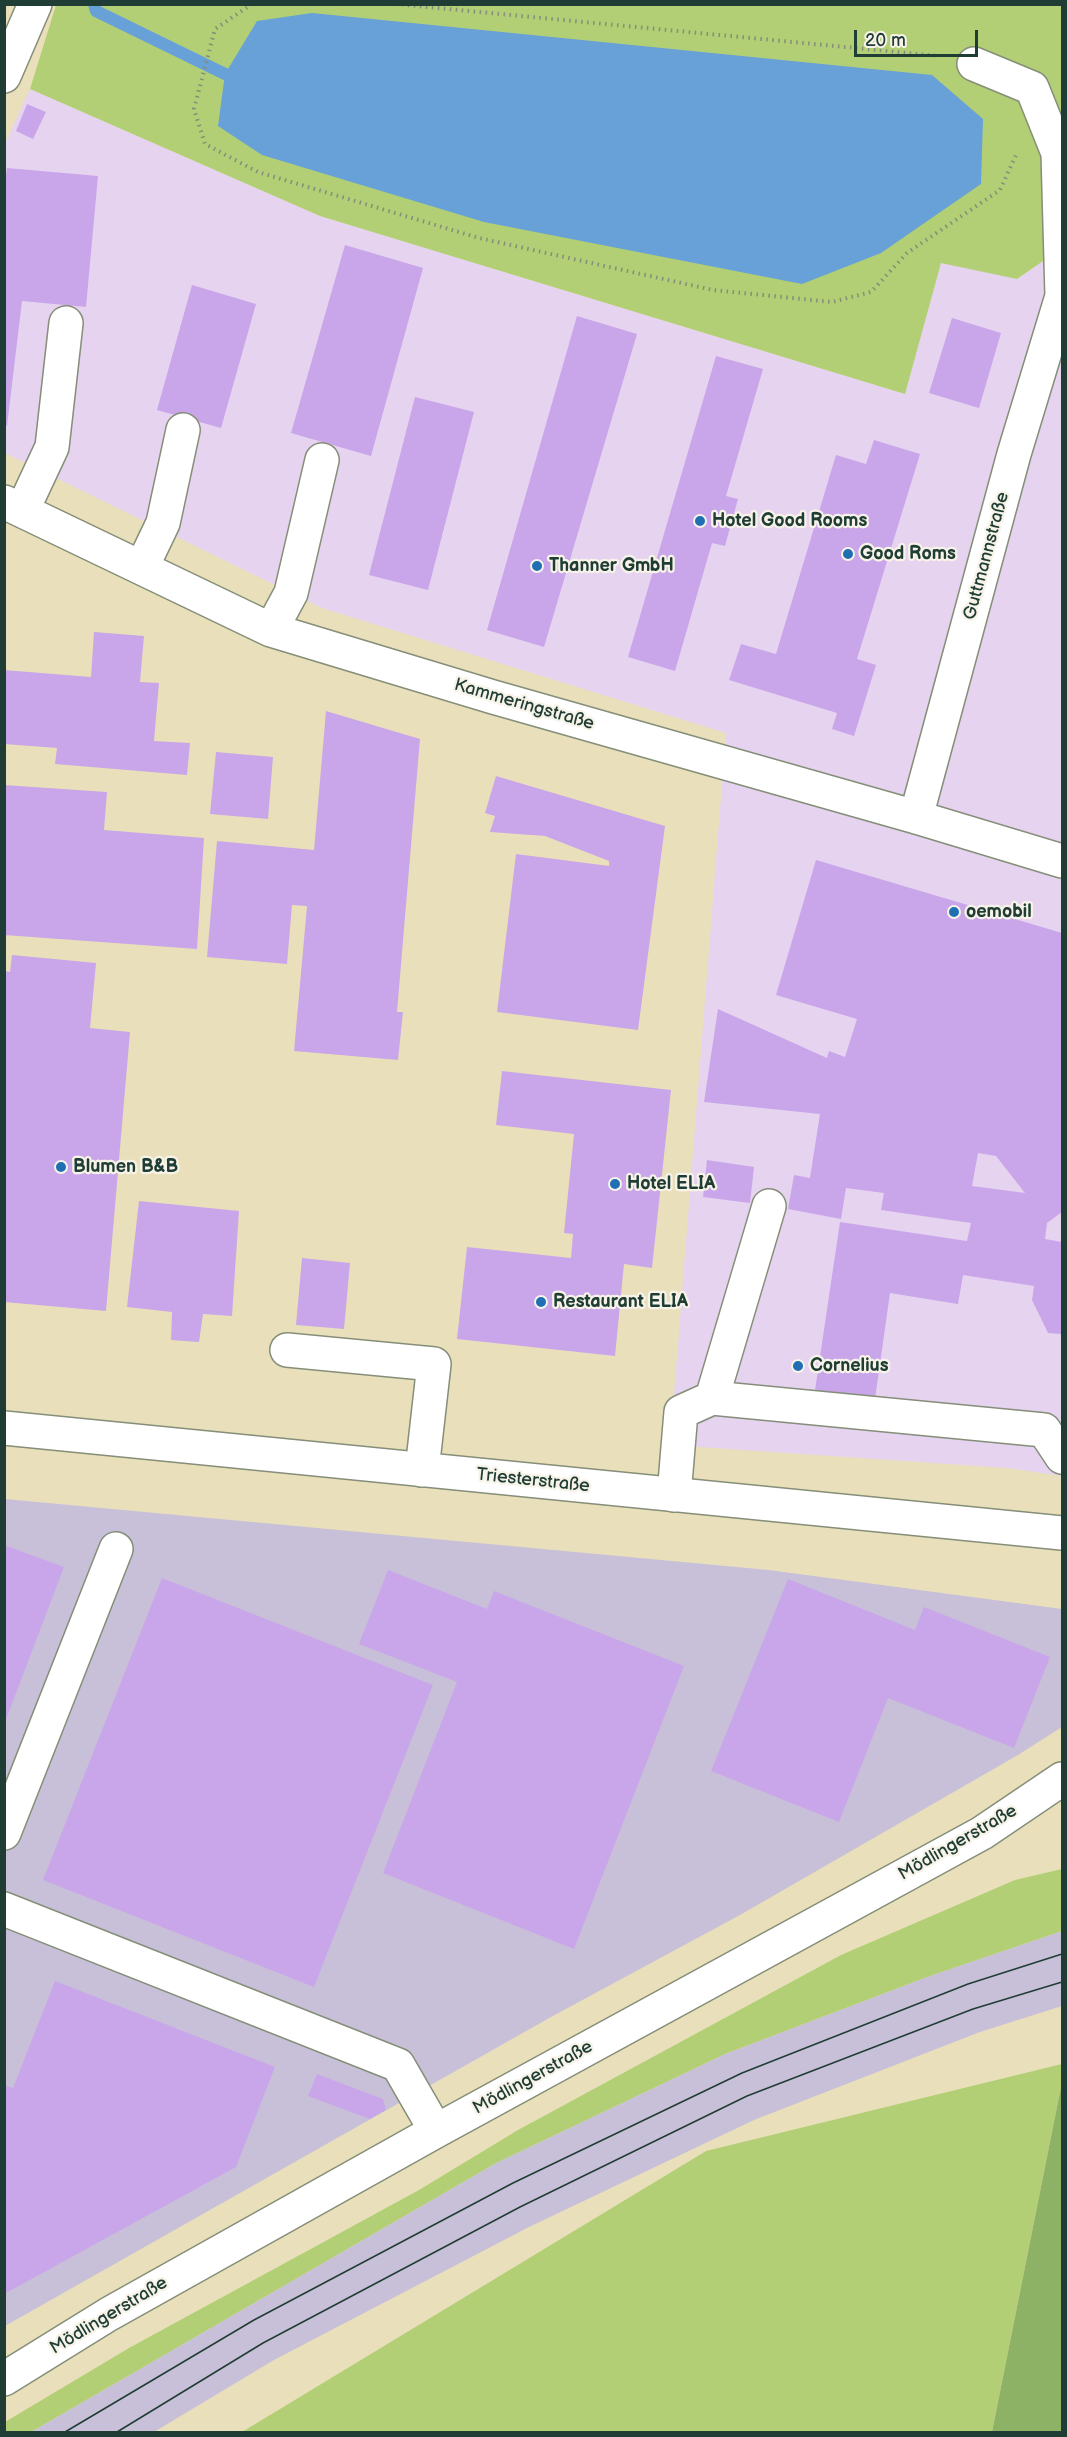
<!DOCTYPE html>
<meta charset="utf-8">
<style>
body{margin:0}
#map{position:relative;width:1067px;height:2437px;overflow:hidden;background:#e9e0bb;font-family:"Balsamiq Sans",sans-serif}
canvas{display:block}
.frame{position:absolute;inset:0;border:6px solid #1f3d34;pointer-events:none}
.scale{position:absolute;left:854px;top:30px;width:124px;height:27px;box-sizing:border-box;border:3px solid #1f3d34;border-top:0;padding-left:8px;font-size:18px;line-height:21px;white-space:nowrap;color:#1f3d34;-webkit-text-stroke:4px #f7f3e8;paint-order:stroke}
</style>
<div id="map">
<canvas width="1067" height="2437"></canvas>
<div class="frame"></div>
<div class="scale">20 m</div>
</div>
<script>
const ctx = document.querySelector('canvas').getContext('2d');
ctx.lineJoin = 'round';
function paint(path, color) {
  ctx.fillStyle = color;
  ctx.fill(path, 'evenodd');
}
function shape(rows) {
  const path = new Path2D();
  for (const r of rows) {
    path.moveTo(r[0], r[1]);
    for (let i = 2; i < r.length; i += 2) path.lineTo(r[i], r[i + 1]);
  }
  return path;
}
function trace(path, color, width, dash) {
  ctx.strokeStyle = color;
  ctx.lineWidth = width;
  ctx.lineCap = dash ? 'butt' : 'round';
  ctx.setLineDash(dash || []);
  ctx.stroke(path);
}
function drawText(font, color, halo, rows, align = 'center') {
  ctx.font = font + ' "Balsamiq Sans",sans-serif';
  ctx.lineWidth = 4.5;
  ctx.setLineDash([]);
  ctx.textBaseline = 'middle';
  ctx.strokeStyle = halo;
  ctx.fillStyle = color;
  for (const [text, x, y, turn = 0] of rows) {
    ctx.save();
    ctx.translate(x, y);
    ctx.rotate((+turn || 0) * Math.PI / 180);
    ctx.textAlign = isNaN(turn) ? turn : align;
    if (halo) ctx.strokeText(text, 0, 0);
    ctx.fillText(text, 0, 0);
    ctx.restore();
  }
}
paint(shape([
 [30,89,320,216,905,394,941,262,1017,279,1062,248,1062,1476,1007,1468,670,1445,726,733,322,608,5,453,4,146]
]), '#e6d3f0');
paint(shape([
 [5,1499,769,1570,1062,1609,1062,1727,1018,1755,740,1915,551,2017,5,2326],
 [1062,1931,1062,2006,980,2032,754,2120,529,2227,274,2360,154,2432,31,2432,496,2163,725,2054,927,1977]
]), '#c8c0d8');
paint(shape([
 [56,5,1062,5,1062,248,1017,279,941,263,905,394,320,216,30,89],
 [1062,1869,1062,1931,927,1977,725,2054,496,2163,31,2432,5,2432,5,2422,129,2348,419,2190,518,2130,841,1955,1015,1880],
 [1062,2064,1062,2082,992,2432,242,2432,706,2151]
]), '#b2cf75');
paint(shape([
 [1062,2082,1062,2432,992,2432]
]), '#8db266');
paint(shape([
 [312,13,932,75,983,119,981,184,881,253,802,284,484,222,262,155,218,126,225,74,257,21]
]), '#68a1d7');
trace(shape([
 [94,4,96,11,225,74]
]), '#68a1d7', 12);
paint(shape([
 [27,104,46,112,33,139,16,131],
 [7,168,98,176,86,307,22,301,7,426,4,424,4,191],
 [345,245,423,268,371,456,291,433],
 [192,285,256,304,221,428,157,410],
 [577,316,637,334,544,647,487,630],
 [952,318,1001,333,979,408,929,393],
 [716,356,763,369,726,496,738,499,725,546,712,543,675,671,628,657],
 [415,397,474,412,428,590,369,575],
 [874,440,920,454,857,659,876,665,854,736,832,729,837,713,729,680,741,644,776,654,836,455,866,464],
 [94,632,144,636,140,682,159,683,154,741,190,743,187,775,55,764,57,748,4,744,4,670,91,677],
 [326,711,420,739,397,1012,403,1012,398,1060,294,1051,307,906,292,905,287,964,207,957,217,841,314,850],
 [216,752,273,757,268,819,210,814],
 [496,776,665,826,638,1030,497,1012,516,854,609,866,609,861,545,836,490,832,495,816,485,813],
 [4,785,107,792,104,830,204,838,197,949,4,935],
 [816,860,1062,933,1062,1212,1047,1223,1045,1239,1062,1242,1062,1334,1048,1333,1032,1300,1034,1286,963,1275,958,1304,890,1293,874,1406,814,1397,840,1222,967,1241,971,1223,881,1210,884,1193,846,1188,841,1219,788,1209,794,1175,810,1178,820,1114,704,1102,718,1009,827,1058,829,1051,845,1057,857,1019,776,995],
 [978,1153,996,1156,1025,1193,972,1186],
 [12,955,96,963,90,1028,130,1032,106,1311,4,1302,4,971,10,972],
 [502,1071,671,1090,652,1268,624,1264,615,1356,457,1339,467,1247,571,1258,573,1234,564,1233,574,1134,496,1125],
 [707,1160,754,1167,750,1203,703,1197],
 [139,1201,239,1211,232,1316,203,1314,199,1342,171,1340,172,1312,127,1307],
 [302,1258,350,1263,344,1329,296,1325],
 [4,1545,64,1567,5,1722,4,1722],
 [388,1570,487,1609,494,1591,684,1666,574,1949,383,1873,457,1682,359,1644],
 [162,1578,433,1685,314,1987,43,1880],
 [788,1579,915,1630,924,1607,1050,1657,1014,1748,888,1698,839,1822,711,1771],
 [55,1981,275,2067,236,2167,4,2294,4,2085,13,2088],
 [317,2074,383,2099,386,2110,370,2119,308,2096]
]), '#c9a6e9');
const minor = shape([
 [4,76,35,4],
 [4,502,271,630,493,697,916,817,1062,861],
 [23,509,52,447,66,323],
 [142,567,163,523,183,430],
 [271,630,291,593,322,460],
 [916,817,1014,454,1062,296,1058,153,1032,88,974,64],
 [287,1350,434,1364,422,1470],
 [712,1398,1044,1430,1062,1457],
 [674,1495,681,1412,712,1398,769,1206],
 [4,1833,116,1549],
 [4,1909,398,2065,436,2131],
 [4,2379,109,2314,436,2131,982,1833,1062,1779]
]);
const major = shape([
 [4,1428,1062,1533]
]);
trace(minor, '#848e78', 36);
trace(major, '#848e78', 36);
trace(shape([
 [252,4,215,29,194,109,205,144,258,172,479,238,713,290,832,302,871,292,907,253,1000,190,1016,155],
 [396,4,939,56]
]), '#848e78', 4, [1.5, 4.5]);
trace(minor, '#fff', 33);
trace(major, '#fff', 33);
trace(shape([
 [65,2432,254,2320,513,2183,742,2073,968,1984,1062,1954],
 [117,2432,263,2343,520,2207,747,2096,973,2009,1062,1982]
]), '#1f3d34', 1.5);
for (const [x, y, r, color] of [
 [700,521,6,"#1f6fb2"],
 [848,554,6,"#1f6fb2"],
 [537,566,6,"#1f6fb2"],
 [954,912,6,"#1f6fb2"],
 [61,1167,6,"#1f6fb2"],
 [615,1184,6,"#1f6fb2"],
 [541,1302,6,"#1f6fb2"],
 [798,1366,6,"#1f6fb2"]
]) {
  const dot = new Path2D();
  dot.arc(x, y, r, 0, 2 * Math.PI);
  ctx.fillStyle = color;
  ctx.fill(dot);
  trace(dot, '#f7f3e8', 2);
}
drawText('bold 18px', '#1f3d34', '#f7f3e8', [
 ["Hotel Good Rooms",712,521],
 ["Good Roms",860,554],
 ["Thanner GmbH",549,566],
 ["oemobil",966,912],
 ["Blumen B&B",73,1167],
 ["Hotel ELIA",627,1184],
 ["Restaurant ELIA",553,1302],
 ["Cornelius",810,1366]
], 'left');
drawText('18px', '#1f3d34', '#f7f3e8', [
 ["Guttmannstraße",987,556,-75],
 ["Kammeringstraße",524,705,16],
 ["Triesterstraße",533,1481,6],
 ["Mödlingerstraße",958,1843,-30],
 ["Mödlingerstraße",533,2078,-29],
 ["Mödlingerstraße",109,2316,-31]
]);
</script>
